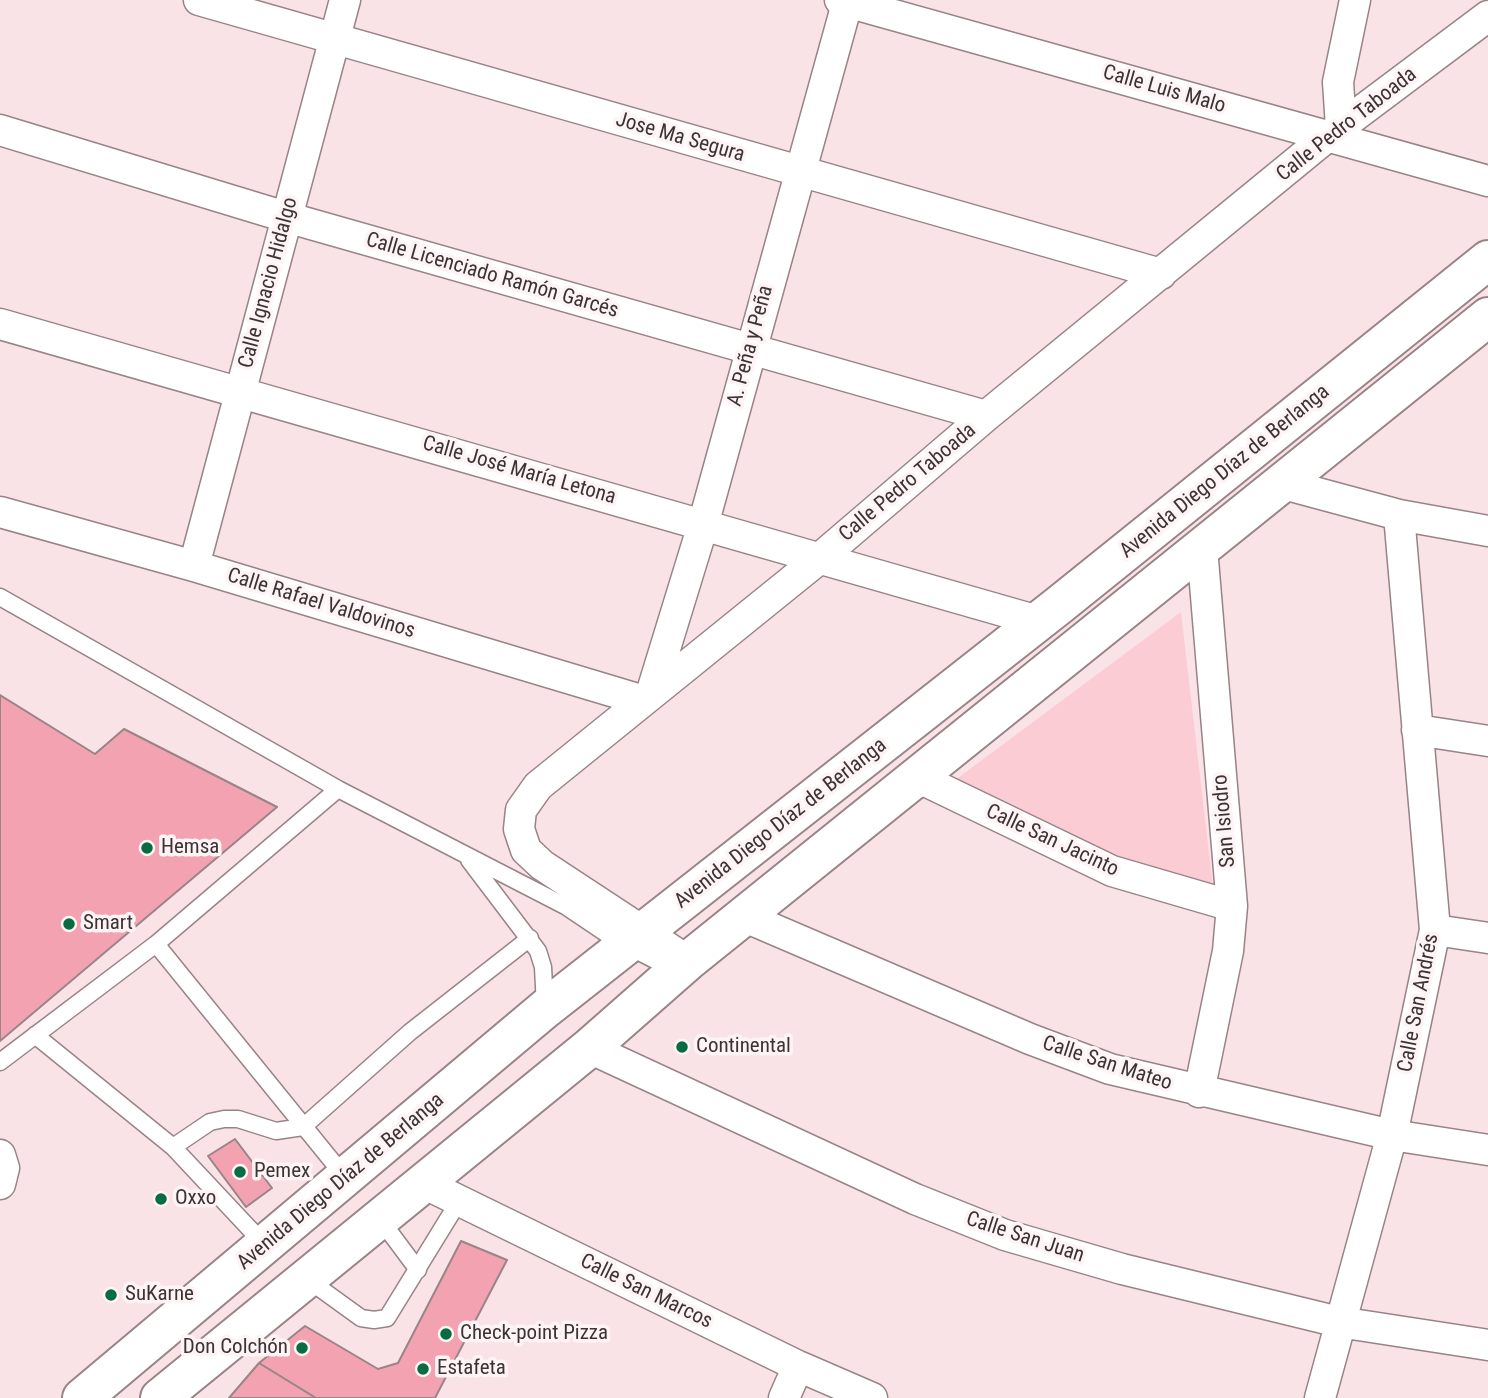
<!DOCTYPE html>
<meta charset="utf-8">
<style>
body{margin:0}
canvas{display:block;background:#fae3e7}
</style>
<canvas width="1488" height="1398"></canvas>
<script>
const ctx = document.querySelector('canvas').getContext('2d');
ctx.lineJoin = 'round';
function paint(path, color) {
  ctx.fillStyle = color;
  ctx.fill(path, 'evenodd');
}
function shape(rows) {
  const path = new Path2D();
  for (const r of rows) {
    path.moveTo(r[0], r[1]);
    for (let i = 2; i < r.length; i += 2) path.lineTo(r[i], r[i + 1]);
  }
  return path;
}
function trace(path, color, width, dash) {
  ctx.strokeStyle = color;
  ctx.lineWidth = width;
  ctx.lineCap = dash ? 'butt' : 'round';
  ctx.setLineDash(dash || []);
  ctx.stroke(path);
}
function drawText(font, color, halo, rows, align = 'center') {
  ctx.font = font + ' "Roboto Condensed",sans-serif';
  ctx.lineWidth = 7;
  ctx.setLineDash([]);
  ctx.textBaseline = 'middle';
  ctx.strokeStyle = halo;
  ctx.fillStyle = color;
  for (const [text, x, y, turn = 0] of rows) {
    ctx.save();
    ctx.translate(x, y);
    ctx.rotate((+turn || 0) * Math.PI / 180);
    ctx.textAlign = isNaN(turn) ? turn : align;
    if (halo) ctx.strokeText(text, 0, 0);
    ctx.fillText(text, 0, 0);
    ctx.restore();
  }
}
paint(shape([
 [1181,612,1213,888,1133,874,947,786]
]), '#fcccd4');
const building = shape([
 [0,695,95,754,124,729,277,807,0,1041,0,695],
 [235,1139,272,1188,246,1207,208,1156,235,1139],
 [461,1241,507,1260,435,1398,316,1398,259,1363,305,1326,378,1369,398,1363,461,1241],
 [259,1363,316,1398,229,1398,259,1363]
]);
paint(building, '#f3a2b1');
trace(building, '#998487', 2);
const lane = shape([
 [0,597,338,789,567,907,616,940,676,971],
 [469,860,538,951,543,967,545,1006],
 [156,944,345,1177],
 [35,1035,173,1147,264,1244],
 [0,1062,156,944,338,789],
 [173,1147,210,1122,224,1119,238,1119,276,1131,303,1127,410,1032,530,938],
 [380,1219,418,1270],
 [307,1279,361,1318,374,1320,387,1318,459,1201]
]);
const street = shape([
 [199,0,1161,274],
 [840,0,1488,181],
 [1341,127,1338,82,1355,0],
 [0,130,286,217,986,416],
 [0,324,1038,621],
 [1280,483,1399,515,1488,531],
 [0,512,194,566,641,700],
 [194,566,345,0],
 [652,691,703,525,848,0],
 [1417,730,1488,741],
 [917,777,1112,871,1232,906],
 [745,917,1030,1039,1110,1069,1392,1135,1488,1150],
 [1435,930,1488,938],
 [688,961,542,865,526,850,519,829,521,810,538,786,820,558,986,416,1328,136,1488,16],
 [589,1048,915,1199,1005,1235,1122,1269,1339,1322,1488,1345],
 [1199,1092,1228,951,1232,906,1202,548],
 [0,1155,4,1168,0,1184],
 [421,1182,798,1366,872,1398],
 [784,1398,798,1366],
 [1320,1398,1392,1135,1435,930,1399,515]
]);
const secondary = shape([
 [82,1398,545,1009,1058,606,1488,260],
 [160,1398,589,1048,688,961,1488,317]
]);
trace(lane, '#988487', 19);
trace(street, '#988487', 33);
trace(secondary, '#988487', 42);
trace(lane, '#fff', 16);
trace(street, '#fff', 30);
trace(secondary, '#fff', 38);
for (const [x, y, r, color] of [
 [147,848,7,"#076c42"],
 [69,924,7,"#076c42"],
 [682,1047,7,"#076c42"],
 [240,1172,7,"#076c42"],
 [161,1199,7,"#076c42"],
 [111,1295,7,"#076c42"],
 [446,1334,7,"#076c42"],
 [302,1348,7,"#076c42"],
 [423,1369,7,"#076c42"]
]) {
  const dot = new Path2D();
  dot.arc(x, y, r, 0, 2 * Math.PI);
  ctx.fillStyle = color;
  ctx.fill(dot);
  trace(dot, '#fef4f6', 2.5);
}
drawText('21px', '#3c3334', '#fef4f6', [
 ["Calle Luis Malo",1164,90,16],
 ["Calle Pedro Taboada",1347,125,-38],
 ["Jose Ma Segura",680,138,16],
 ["Calle Licenciado Ramón Garcés",492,276,16],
 ["Calle Ignacio Hidalgo",269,283,-75],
 ["A. Peña y Peña",751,346,-75],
 ["Calle José María Letona",519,471,16],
 ["Avenida Diego Díaz de Berlanga",1225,472,-39],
 ["Calle Pedro Taboada",908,483,-40],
 ["Calle Rafael Valdovinos",321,604,17],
 ["San Isiodro",1225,821,-95],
 ["Avenida Diego Díaz de Berlanga",781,824,-38],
 ["Calle San Jacinto",1052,841,25],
 ["Calle San Andrés",1419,1003,-79],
 ["Calle San Mateo",1107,1064,18],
 ["Avenida Diego Díaz de Berlanga",341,1182,-40],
 ["Calle San Juan",1025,1238,18],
 ["Calle San Marcos",646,1292,26]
]);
drawText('21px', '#3c3334', '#fef4f6', [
 ["Hemsa",161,848],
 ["Smart",83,924],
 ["Continental",696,1047],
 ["Pemex",254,1172],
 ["Oxxo",175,1199],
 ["SuKarne",125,1295],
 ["Check-point Pizza",460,1334],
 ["Don Colchón",288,1348,"right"],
 ["Estafeta",437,1369]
], 'left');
</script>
